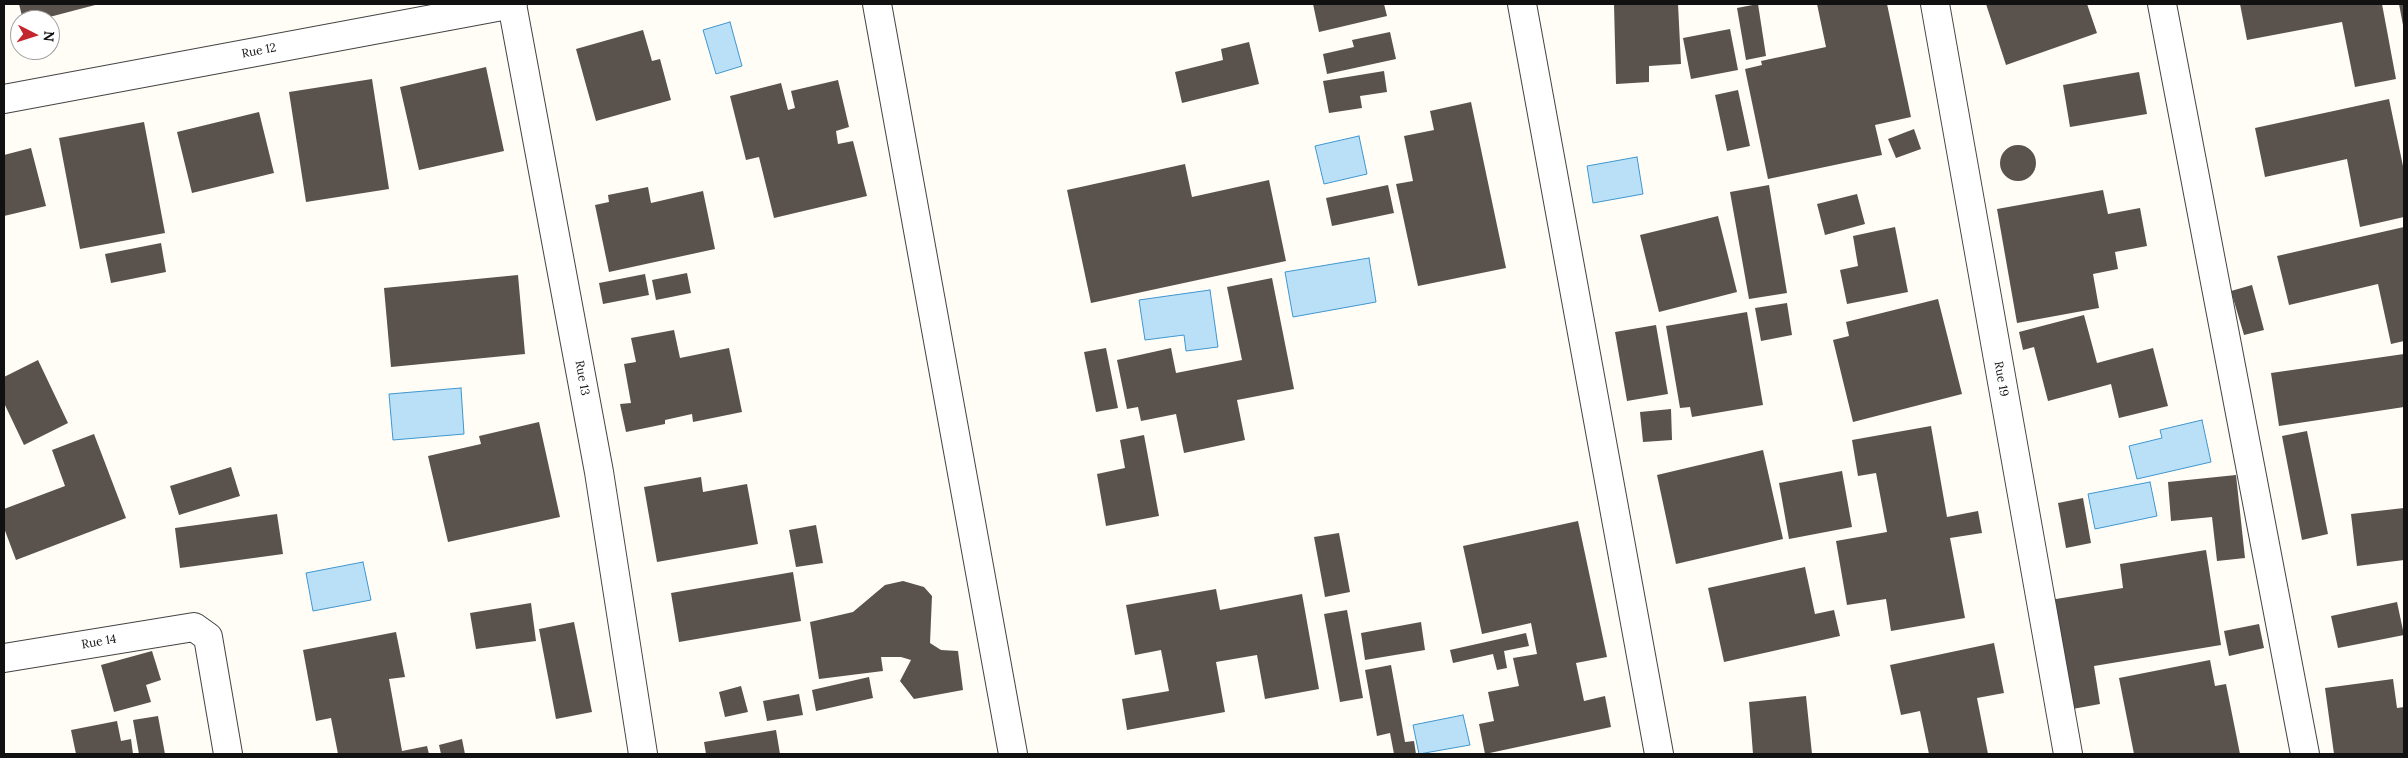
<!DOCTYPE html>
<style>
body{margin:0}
#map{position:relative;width:2408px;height:758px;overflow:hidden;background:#fffdf5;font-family:Lora,serif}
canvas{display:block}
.frame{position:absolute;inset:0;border:5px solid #111;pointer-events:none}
.north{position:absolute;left:10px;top:10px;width:50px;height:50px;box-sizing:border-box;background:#fff;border:1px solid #a0a0a0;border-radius:50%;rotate:95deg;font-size:14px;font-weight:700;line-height:20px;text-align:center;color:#111}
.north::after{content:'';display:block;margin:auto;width:18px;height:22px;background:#c4262e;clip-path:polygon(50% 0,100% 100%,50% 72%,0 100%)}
</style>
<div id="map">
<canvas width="2408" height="758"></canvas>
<div class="frame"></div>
<div class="north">N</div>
</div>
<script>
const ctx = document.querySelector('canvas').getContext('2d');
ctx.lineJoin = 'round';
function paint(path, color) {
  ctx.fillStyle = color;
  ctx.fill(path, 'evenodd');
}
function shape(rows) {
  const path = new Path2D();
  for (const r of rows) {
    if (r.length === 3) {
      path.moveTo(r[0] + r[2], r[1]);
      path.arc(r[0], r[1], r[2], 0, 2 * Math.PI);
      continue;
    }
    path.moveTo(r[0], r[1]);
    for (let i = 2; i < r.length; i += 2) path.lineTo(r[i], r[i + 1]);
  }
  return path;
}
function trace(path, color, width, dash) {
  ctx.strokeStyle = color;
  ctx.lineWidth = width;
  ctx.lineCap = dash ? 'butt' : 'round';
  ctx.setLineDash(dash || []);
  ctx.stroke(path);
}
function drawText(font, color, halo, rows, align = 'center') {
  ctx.font = font + ' Lora,serif';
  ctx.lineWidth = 5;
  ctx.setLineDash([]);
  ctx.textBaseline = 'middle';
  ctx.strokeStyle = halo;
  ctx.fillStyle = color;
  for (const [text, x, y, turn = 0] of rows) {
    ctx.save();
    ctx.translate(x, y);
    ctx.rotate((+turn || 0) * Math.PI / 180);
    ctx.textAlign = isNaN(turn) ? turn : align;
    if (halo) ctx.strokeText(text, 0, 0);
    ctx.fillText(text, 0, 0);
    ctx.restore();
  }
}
const water = shape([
 [730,22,742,66,716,74,703,30,730,22],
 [1359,136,1367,174,1324,184,1315,146,1359,136],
 [1637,157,1643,194,1593,203,1587,166,1637,157],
 [1369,258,1376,302,1293,317,1285,272,1369,258],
 [1210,290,1218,347,1186,351,1184,335,1145,340,1139,300,1210,290],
 [461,388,464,434,393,440,389,394,461,388],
 [2202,420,2211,462,2137,479,2129,446,2162,438,2160,430,2202,420],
 [2150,482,2157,516,2095,529,2088,494,2150,482],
 [363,562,371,600,313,611,306,573,363,562],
 [1463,715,1470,745,1419,754,1413,725,1463,715]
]);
paint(water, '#b9e0f7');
trace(water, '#3f96cf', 1);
paint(shape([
 [19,4,99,4,38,20,23,20],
 [1313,4,1384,4,1387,16,1319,32],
 [1614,4,1678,4,1681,64,1649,66,1649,82,1616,84],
 [1758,4,1766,56,1746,60,1737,8],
 [1817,4,1887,4,1911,117,1875,125,1882,155,1768,179,1745,69,1762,65,1761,61,1826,47],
 [1986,4,2087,4,2097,33,2006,65],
 [2240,4,2382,4,2396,79,2355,87,2342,22,2247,40],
 [2399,4,2404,4,2404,25,2403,25],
 [1730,29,1738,70,1691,79,1683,38],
 [643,30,652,61,660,59,671,100,596,121,576,49],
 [1390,32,1396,59,1327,74,1323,54,1354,47,1352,40],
 [1249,42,1259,84,1182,103,1175,72,1223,60,1221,49],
 [486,67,504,151,419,170,400,87],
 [1384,71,1387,92,1360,96,1362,108,1329,113,1323,81],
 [2139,72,2147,114,2070,127,2063,85],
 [372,79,389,189,306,202,289,92],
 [838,80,849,127,836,131,838,144,853,141,867,196,774,218,759,157,746,160,730,96,781,83,788,110,795,108,791,91],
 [1738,90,1750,146,1727,151,1715,95],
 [2389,99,2404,171,2404,217,2360,227,2347,159,2265,177,2255,128],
 [1471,102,1506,268,1418,286,1396,184,1413,181,1404,136,1434,130,1430,111],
 [259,112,274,173,192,193,177,132],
 [144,122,165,233,80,249,59,138],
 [1914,129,1921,149,1896,158,1888,139],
 [2018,163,18],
 [31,148,46,206,4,216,4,155],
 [1185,164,1192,197,1269,180,1286,261,1091,303,1067,190],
 [1388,185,1394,213,1332,226,1326,198],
 [1769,185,1787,293,1749,299,1730,192],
 [648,187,651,203,703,191,715,249,609,272,595,205,609,202,608,195],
 [2103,190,2108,214,2140,208,2147,246,2115,252,2118,269,2093,274,2099,308,2017,323,1997,209],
 [1857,194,1865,224,1825,235,1817,204],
 [1718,216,1737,292,1659,312,1640,235],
 [1895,227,1908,292,1847,304,1840,270,1858,266,1853,236],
 [2404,227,2404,341,2391,344,2378,284,2289,305,2277,256],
 [161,243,166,272,111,283,105,254],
 [687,273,691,293,656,300,652,280],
 [645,274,649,295,603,304,599,283],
 [518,275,525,354,391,367,384,288],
 [1272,278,1294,389,1237,400,1245,440,1184,453,1176,414,1141,421,1138,407,1127,409,1117,360,1171,348,1176,373,1242,360,1227,287],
 [2252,285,2264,330,2244,335,2231,291],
 [1938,299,1962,394,1853,422,1833,340,1849,336,1846,322],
 [1787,303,1792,335,1761,341,1755,308],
 [1747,312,1763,405,1692,417,1690,407,1680,408,1666,326],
 [2084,315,2097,363,2153,348,2168,406,2119,418,2111,384,2048,401,2034,347,2023,350,2019,332],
 [1656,325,1668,394,1627,401,1615,332],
 [674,330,680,358,729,348,742,412,693,422,692,414,665,420,665,424,626,432,620,404,631,403,624,364,636,362,631,338],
 [1106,348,1118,408,1096,412,1084,352],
 [2404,354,2404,407,2279,426,2271,373],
 [38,360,68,423,24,445,4,403,4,377],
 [1671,409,1672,440,1643,442,1640,412],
 [539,422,560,517,448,542,428,456,481,444,479,436],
 [1931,426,1947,517,1978,511,1982,533,1950,538,1965,618,1891,631,1886,599,1847,605,1836,541,1887,532,1876,473,1858,476,1852,440],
 [2307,431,2328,534,2302,540,2282,436],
 [94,434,126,518,16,560,4,528,4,509,65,486,52,450],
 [1144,435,1159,516,1106,526,1097,474,1125,468,1120,440],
 [1763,450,1783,539,1676,564,1657,475],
 [231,467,240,496,179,515,170,486],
 [1842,471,1852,527,1789,539,1779,483],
 [2236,475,2245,558,2217,561,2212,517,2171,521,2168,482],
 [701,477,703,492,747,484,758,544,657,562,644,487],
 [2083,498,2091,543,2066,548,2058,503],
 [2404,508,2404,560,2357,566,2351,514],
 [277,514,283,554,180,568,175,528],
 [1578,521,1607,657,1576,663,1584,701,1605,696,1611,727,1485,754,1479,724,1494,721,1488,692,1519,686,1513,658,1537,654,1531,623,1482,634,1463,546],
 [816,525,823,563,796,567,789,530],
 [1339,533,1350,592,1325,597,1314,537],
 [2206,550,2221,645,2094,666,2100,704,2067,710,2050,600,2123,588,2120,564],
 [1805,567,1815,614,1834,610,1840,636,1724,662,1708,588],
 [793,572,801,621,679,642,671,593],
 [903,581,924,587,932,596,930,643,941,650,958,651,963,690,914,699,900,681,911,660,901,657,881,657,883,671,819,679,810,622,853,612,885,585],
 [1216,589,1220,610,1302,594,1319,689,1265,699,1257,655,1216,662,1225,712,1127,730,1122,699,1169,691,1161,650,1135,655,1126,605],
 [2397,602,2404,635,2338,648,2331,616],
 [531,603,536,641,476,649,470,613],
 [1347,610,1363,698,1340,702,1324,614],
 [574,622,592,712,556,719,539,629],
 [1421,622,1425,650,1365,660,1361,633],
 [2259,624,2264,648,2229,656,2224,631],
 [396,632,405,677,389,679,402,751,427,746,429,754,338,754,331,718,316,721,303,650],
 [1526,633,1529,646,1504,651,1507,668,1497,670,1493,654,1453,663,1450,650],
 [1994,643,2004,693,1977,698,1988,754,1929,754,1920,711,1901,715,1890,665],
 [152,651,161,680,146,685,151,702,114,712,101,665],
 [2210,660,2215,686,2226,684,2240,754,2134,754,2119,678],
 [1391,665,1405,742,1414,741,1416,754,1394,754,1390,733,1377,736,1365,670],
 [869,677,873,698,816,711,812,690],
 [2393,679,2397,708,2404,707,2404,754,2334,754,2325,688],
 [741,686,748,712,725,717,719,692],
 [799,694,803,715,767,721,763,701],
 [1806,696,1812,754,1753,754,1749,702],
 [158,716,165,754,139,754,133,720],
 [117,721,121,741,131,739,133,754,76,754,71,730],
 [776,730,780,754,706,754,704,742],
 [462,739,465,754,441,754,439,745]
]), '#5a524d');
const street = shape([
 [512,4,599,472,643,754],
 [877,4,1013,754],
 [1522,4,1659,754],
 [1935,4,2068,754],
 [2162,4,2305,754],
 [4,99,513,4],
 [4,658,194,627,208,637,228,754]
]);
trace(street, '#444', 30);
trace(street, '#fff', 28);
drawText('12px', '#111', '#fff', [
 ["Rue 12",259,51,-11],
 ["Rue 13",582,378,80],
 ["Rue 19",2001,379,80],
 ["Rue 14",99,642,-10]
]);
</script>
